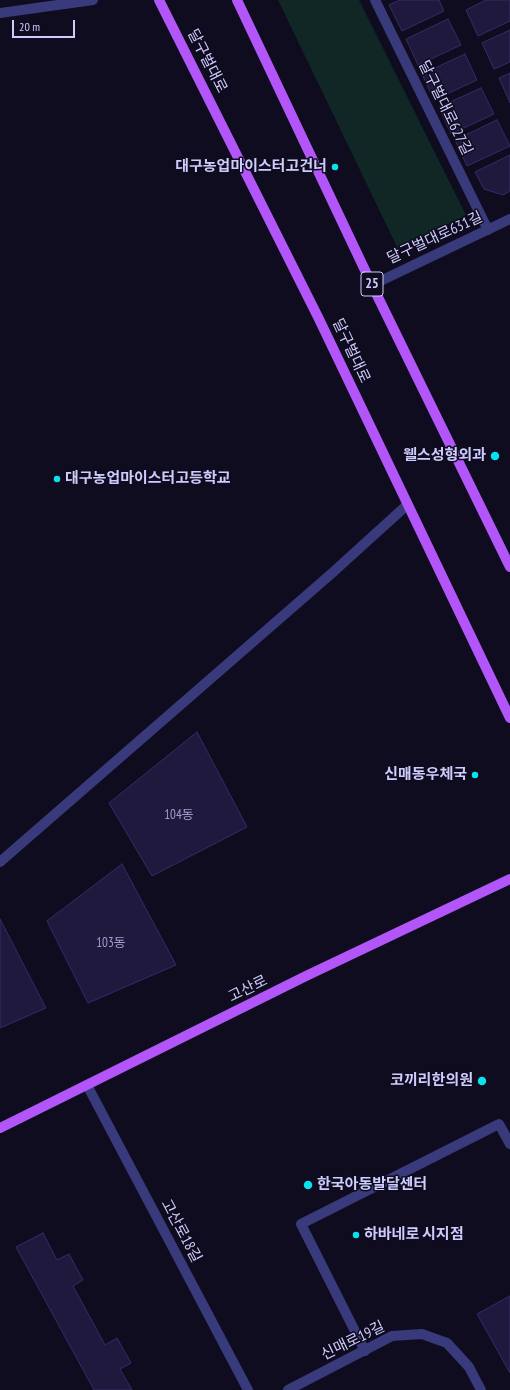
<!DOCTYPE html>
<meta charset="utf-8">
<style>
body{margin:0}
#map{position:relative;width:510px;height:1390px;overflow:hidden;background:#0e0c1e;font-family:"PT Sans Narrow",sans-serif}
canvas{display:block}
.scale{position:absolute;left:12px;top:20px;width:63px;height:18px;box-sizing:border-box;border:2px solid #cecbfd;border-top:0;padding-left:5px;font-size:12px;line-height:14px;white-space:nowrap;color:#cecbfd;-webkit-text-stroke:3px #0e0c1e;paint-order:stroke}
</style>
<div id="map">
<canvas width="510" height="1390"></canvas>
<div class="scale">20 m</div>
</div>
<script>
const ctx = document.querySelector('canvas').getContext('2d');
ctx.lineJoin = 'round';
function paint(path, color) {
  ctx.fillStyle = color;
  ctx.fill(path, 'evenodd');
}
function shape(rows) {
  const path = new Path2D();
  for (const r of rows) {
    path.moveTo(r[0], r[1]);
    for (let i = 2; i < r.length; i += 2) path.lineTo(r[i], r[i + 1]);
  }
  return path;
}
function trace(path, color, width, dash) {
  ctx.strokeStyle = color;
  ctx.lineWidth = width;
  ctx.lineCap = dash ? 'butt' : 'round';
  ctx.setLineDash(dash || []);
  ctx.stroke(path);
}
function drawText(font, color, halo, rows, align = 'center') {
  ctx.font = font + ' "PT Sans Narrow","Noto Sans KR",sans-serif';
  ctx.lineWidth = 3;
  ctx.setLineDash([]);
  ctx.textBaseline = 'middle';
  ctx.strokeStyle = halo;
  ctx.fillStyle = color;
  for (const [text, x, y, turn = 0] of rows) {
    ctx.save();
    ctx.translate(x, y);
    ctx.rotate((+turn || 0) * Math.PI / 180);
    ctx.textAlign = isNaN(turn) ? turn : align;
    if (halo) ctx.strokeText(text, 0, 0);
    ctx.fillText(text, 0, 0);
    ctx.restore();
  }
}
paint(shape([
 [278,0,359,0,466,215,398,249]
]), '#102725');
const building = shape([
 [400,0,439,0,444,11,402,31,389,5,400,0],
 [486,0,510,0,510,21,478,36,466,10,486,0],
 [448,19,461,45,418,65,406,39,448,19],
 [510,30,510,62,494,69,482,43,510,30],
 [465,54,477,80,434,100,422,74,465,54],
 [510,73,510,103,499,78,510,73],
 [481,88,494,114,451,134,439,107,481,88],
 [497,120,510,146,467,166,455,140,497,120],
 [510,155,510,191,503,195,484,189,475,172,510,155],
 [197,732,247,827,152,876,109,803,197,732],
 [122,864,176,965,88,1003,47,921,122,864],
 [0,919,46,1008,0,1028,0,919],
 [43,1233,57,1260,69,1254,83,1280,73,1286,105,1345,117,1338,131,1363,120,1369,132,1390,94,1390,16,1247,43,1233],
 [510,1296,510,1373,477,1314,510,1296]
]);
paint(building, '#1f193e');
trace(building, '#352c69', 1);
trace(shape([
 [375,0,488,230],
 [0,13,93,0],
 [372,285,510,219],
 [0,862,331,574,407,505],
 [87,1085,248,1390],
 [365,1351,301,1224,499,1124,510,1144],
 [288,1390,392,1336,422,1334,447,1343,469,1367,481,1390]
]), '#393a7b', 10);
trace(shape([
 [159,0,319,319,510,718],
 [237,0,372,285,510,567],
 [0,1128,306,976,510,879]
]), '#b356f9', 10);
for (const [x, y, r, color] of [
 [335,167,4,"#08e2ec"],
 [495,456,5,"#08e2ec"],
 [57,479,4,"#08e2ec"],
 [475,775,4,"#08e2ec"],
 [482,1081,5,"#08e2ec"],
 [308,1185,5,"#08e2ec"],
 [356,1235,4,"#08e2ec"]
]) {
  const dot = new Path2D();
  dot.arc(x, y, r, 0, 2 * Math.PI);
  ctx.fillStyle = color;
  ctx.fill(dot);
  trace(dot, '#0e0c1e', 1.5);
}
drawText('13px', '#a29ecd', null, [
 ["104동",179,815],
 ["103동",111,943]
]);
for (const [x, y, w] of [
 [372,284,22]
]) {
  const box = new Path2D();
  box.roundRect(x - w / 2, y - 12, w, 24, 3);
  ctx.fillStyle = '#0e0c1e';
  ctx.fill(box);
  trace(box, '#cecbfd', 1);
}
drawText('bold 14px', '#cecbfd', null, [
 ["25",372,284]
]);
drawText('15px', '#cecbfd', '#0e0c1e', [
 ["달구벌대로",207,61,63],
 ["달구벌대로627길",445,108,64],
 ["달구벌대로631길",435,238,-25],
 ["달구벌대로",351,351,65],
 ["고산로",248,989,-26],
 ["고산로18길",181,1231,62],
 ["신매로19길",353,1341,-26]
]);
drawText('bold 15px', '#cecbfd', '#0e0c1e', [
 ["대구농업마이스터고건너",327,167],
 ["웰스성형외과",486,456],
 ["대구농업마이스터고등학교",65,479,"left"],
 ["신매동우체국",467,775],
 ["코끼리한의원",473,1081],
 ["한국아동발달센터",317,1185,"left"],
 ["하바네로 시지점",364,1235,"left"]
], 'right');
</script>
